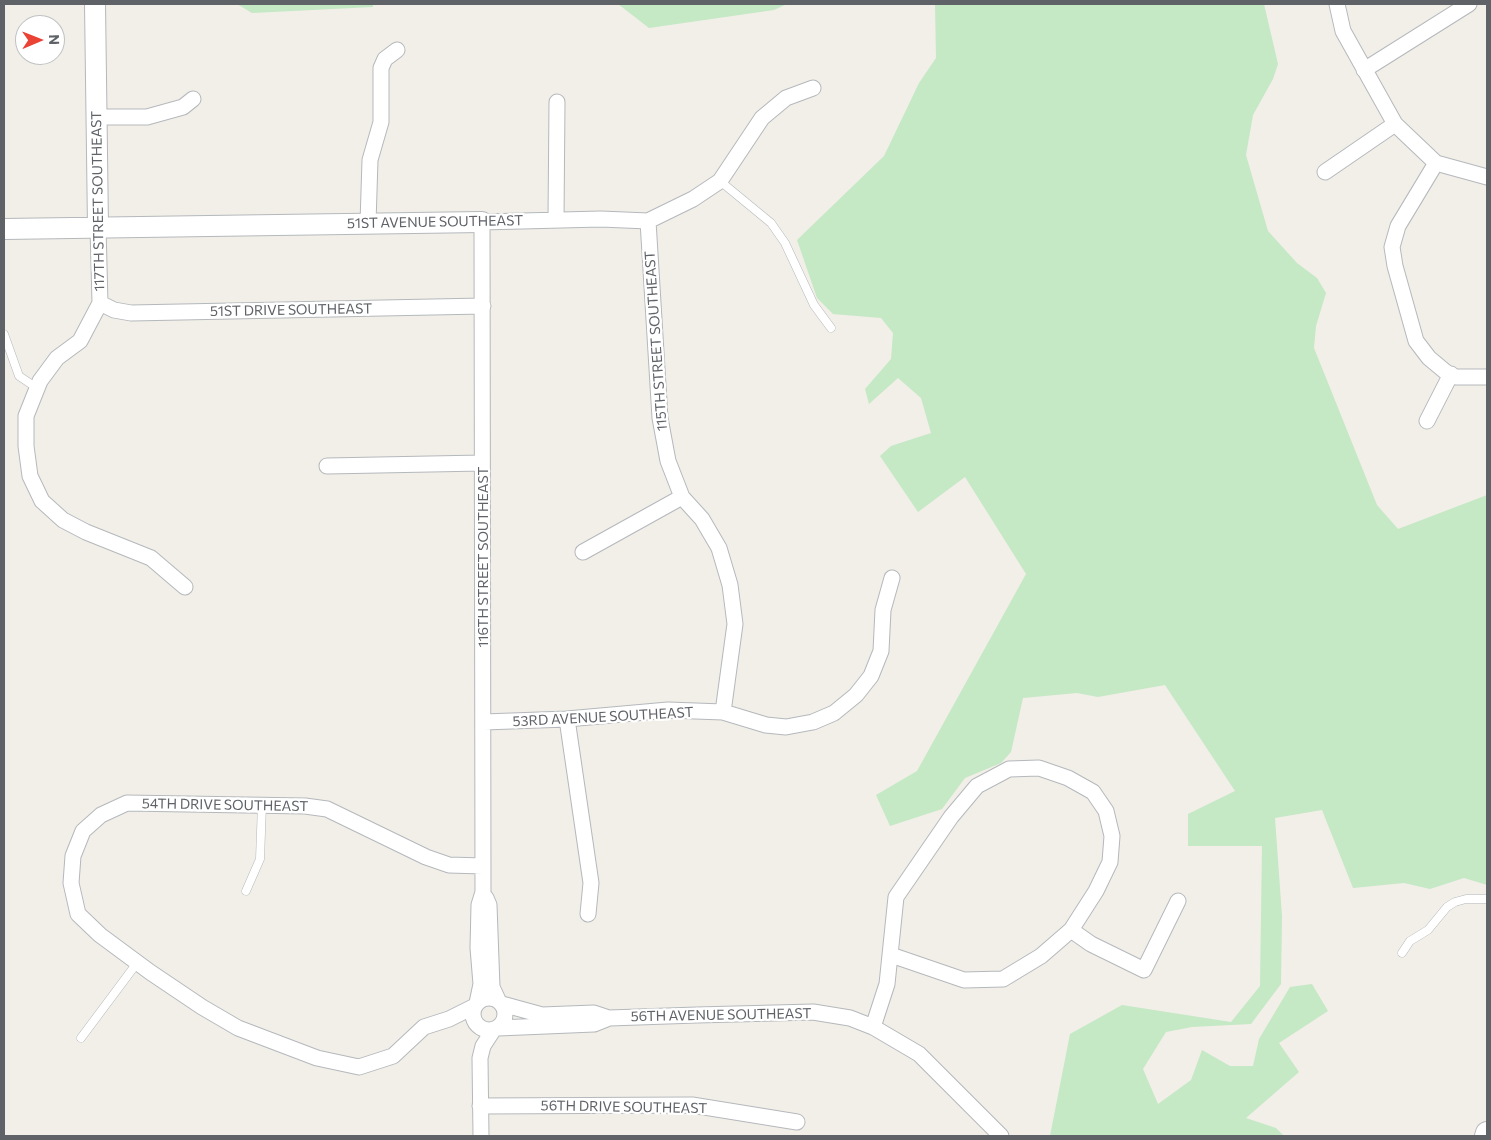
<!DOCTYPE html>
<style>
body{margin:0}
#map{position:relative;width:1491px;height:1140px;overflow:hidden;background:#f1efe8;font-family:Commissioner,sans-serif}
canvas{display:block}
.frame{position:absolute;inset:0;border:5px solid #5f6368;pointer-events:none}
.north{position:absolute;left:15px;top:15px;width:50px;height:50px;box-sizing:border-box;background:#fff;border:1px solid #bfc1c3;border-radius:50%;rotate:89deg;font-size:14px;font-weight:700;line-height:20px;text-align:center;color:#5f6368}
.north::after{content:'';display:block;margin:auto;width:18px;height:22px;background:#ea4335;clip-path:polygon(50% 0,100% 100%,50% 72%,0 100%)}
</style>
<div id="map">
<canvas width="1491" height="1140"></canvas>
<div class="frame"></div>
<div class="north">N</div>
</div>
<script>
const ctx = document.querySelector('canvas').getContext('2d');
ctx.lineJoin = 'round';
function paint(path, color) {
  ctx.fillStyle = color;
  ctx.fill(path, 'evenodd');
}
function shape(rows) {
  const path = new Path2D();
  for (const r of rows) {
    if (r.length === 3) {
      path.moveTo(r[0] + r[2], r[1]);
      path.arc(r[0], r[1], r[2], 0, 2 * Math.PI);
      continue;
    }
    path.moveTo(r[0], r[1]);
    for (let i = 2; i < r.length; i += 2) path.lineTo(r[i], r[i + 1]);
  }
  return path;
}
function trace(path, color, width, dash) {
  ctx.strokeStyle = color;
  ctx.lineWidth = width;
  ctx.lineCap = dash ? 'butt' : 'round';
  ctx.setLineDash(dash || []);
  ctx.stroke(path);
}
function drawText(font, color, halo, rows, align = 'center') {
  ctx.font = font + ' Commissioner,sans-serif';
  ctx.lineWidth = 4.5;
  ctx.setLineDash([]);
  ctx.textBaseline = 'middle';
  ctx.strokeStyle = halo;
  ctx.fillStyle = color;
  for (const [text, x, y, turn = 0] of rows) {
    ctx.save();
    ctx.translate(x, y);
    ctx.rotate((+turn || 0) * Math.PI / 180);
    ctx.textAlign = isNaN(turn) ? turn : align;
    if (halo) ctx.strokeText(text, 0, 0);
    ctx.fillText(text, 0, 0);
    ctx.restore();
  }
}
paint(shape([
 [237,4,373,4,373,7,252,13],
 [618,4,787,4,774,10,649,28],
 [935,4,1264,4,1278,64,1273,79,1253,115,1246,155,1268,231,1297,263,1317,278,1326,293,1316,326,1314,348,1377,505,1398,529,1487,495,1487,885,1464,878,1430,889,1404,883,1353,888,1322,810,1275,818,1282,916,1281,984,1251,1024,1192,1027,1166,1032,1143,1069,1158,1104,1191,1080,1202,1050,1230,1066,1253,1066,1259,1039,1290,987,1312,984,1328,1011,1279,1043,1299,1072,1246,1118,1276,1128,1284,1136,1050,1136,1070,1034,1122,1005,1231,1022,1260,986,1262,846,1188,846,1188,814,1235,791,1165,685,1098,697,1077,693,1023,698,1011,752,1001,763,965,778,942,809,890,826,876,795,917,771,1026,574,965,477,918,512,880,456,891,446,931,433,921,398,898,378,869,404,865,389,891,359,893,333,881,318,833,314,817,298,797,240,884,156,919,83,936,58]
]), '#c5e8c5');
const service = shape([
 [720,181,771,223,785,243,814,305,831,328],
 [4,334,19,376,37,388],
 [246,891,260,859,262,805],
 [1402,953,1410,941,1428,930,1447,907,1455,902,1466,899,1487,899],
 [81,1038,137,963]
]);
const minor = shape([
 [1337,4,1343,31,1395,124,1436,163,1487,177],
 [1364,70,1469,4],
 [97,117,147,117,183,107,193,99],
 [1436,163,1398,226,1392,247,1395,266,1416,341,1429,358,1447,373,1456,377,1487,377],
 [1325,172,1395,124],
 [556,219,557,102],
 [648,221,660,418,668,461,682,497,702,519,719,548,730,585,735,624,723,712],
 [368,223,370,160,381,122,381,68,385,59,397,50],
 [98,227,100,303,80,341,57,358,40,381,26,416,26,446,30,476,42,501,63,520,86,532,151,558,185,587],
 [100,303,114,310,131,313,483,306],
 [1427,421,1451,374],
 [327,466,482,463],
 [583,552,682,497],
 [567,719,591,883,588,914],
 [484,722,567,719,668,710,723,712,766,725,786,727,813,722,834,713,856,695,871,676,881,651,883,610,892,578],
 [486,898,489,905,492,987,498,1000],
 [1071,930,1091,944,1144,970,1178,901],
 [489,1014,16],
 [477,1003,481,984,478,948,479,905,483,892,482,222,601,219,648,221,693,199,720,181,762,118,786,98,813,88],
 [502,1004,542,1015,594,1013,609,1018],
 [475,1006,449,1019,424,1027,393,1056,359,1067,317,1058,238,1028,202,1007,150,972,100,935,78,914,71,883,73,856,83,831,101,815,127,803,305,806,327,809,426,857,449,865,483,866],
 [873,1027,887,984,896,897,951,817,977,786,1009,769,1039,768,1068,778,1093,792,1106,811,1112,836,1110,862,1096,891,1071,930,1041,956,1003,979,964,980,891,955],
 [498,1028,594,1024,609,1018,697,1015,813,1012,850,1018,873,1027,919,1054,1001,1136],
 [480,1106,692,1105,797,1122],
 [481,1136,480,1058,483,1046,494,1029]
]);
const tertiary = shape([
 [95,4,98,227],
 [4,229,482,222]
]);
const secondary = shape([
 [1486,1136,1487,1133]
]);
trace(service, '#b5b8bc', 9);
trace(minor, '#b5b8bc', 17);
trace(tertiary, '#b5b8bc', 22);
trace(secondary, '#b6babf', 24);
trace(service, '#fff', 8);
trace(minor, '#fff', 15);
trace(tertiary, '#fff', 20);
trace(secondary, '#fff', 22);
drawText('14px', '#5f6368', '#fff', [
 ["117TH STREET SOUTHEAST",98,201,-91],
 ["51ST AVENUE SOUTHEAST",435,222,-1],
 ["51ST DRIVE SOUTHEAST",291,310,-1],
 ["115TH STREET SOUTHEAST",656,341,-94],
 ["116TH STREET SOUTHEAST",483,557,-90],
 ["53RD AVENUE SOUTHEAST",603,717,-3],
 ["54TH DRIVE SOUTHEAST",225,805,1],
 ["56TH AVENUE SOUTHEAST",721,1015,-1],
 ["56TH DRIVE SOUTHEAST",624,1107,1]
]);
</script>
